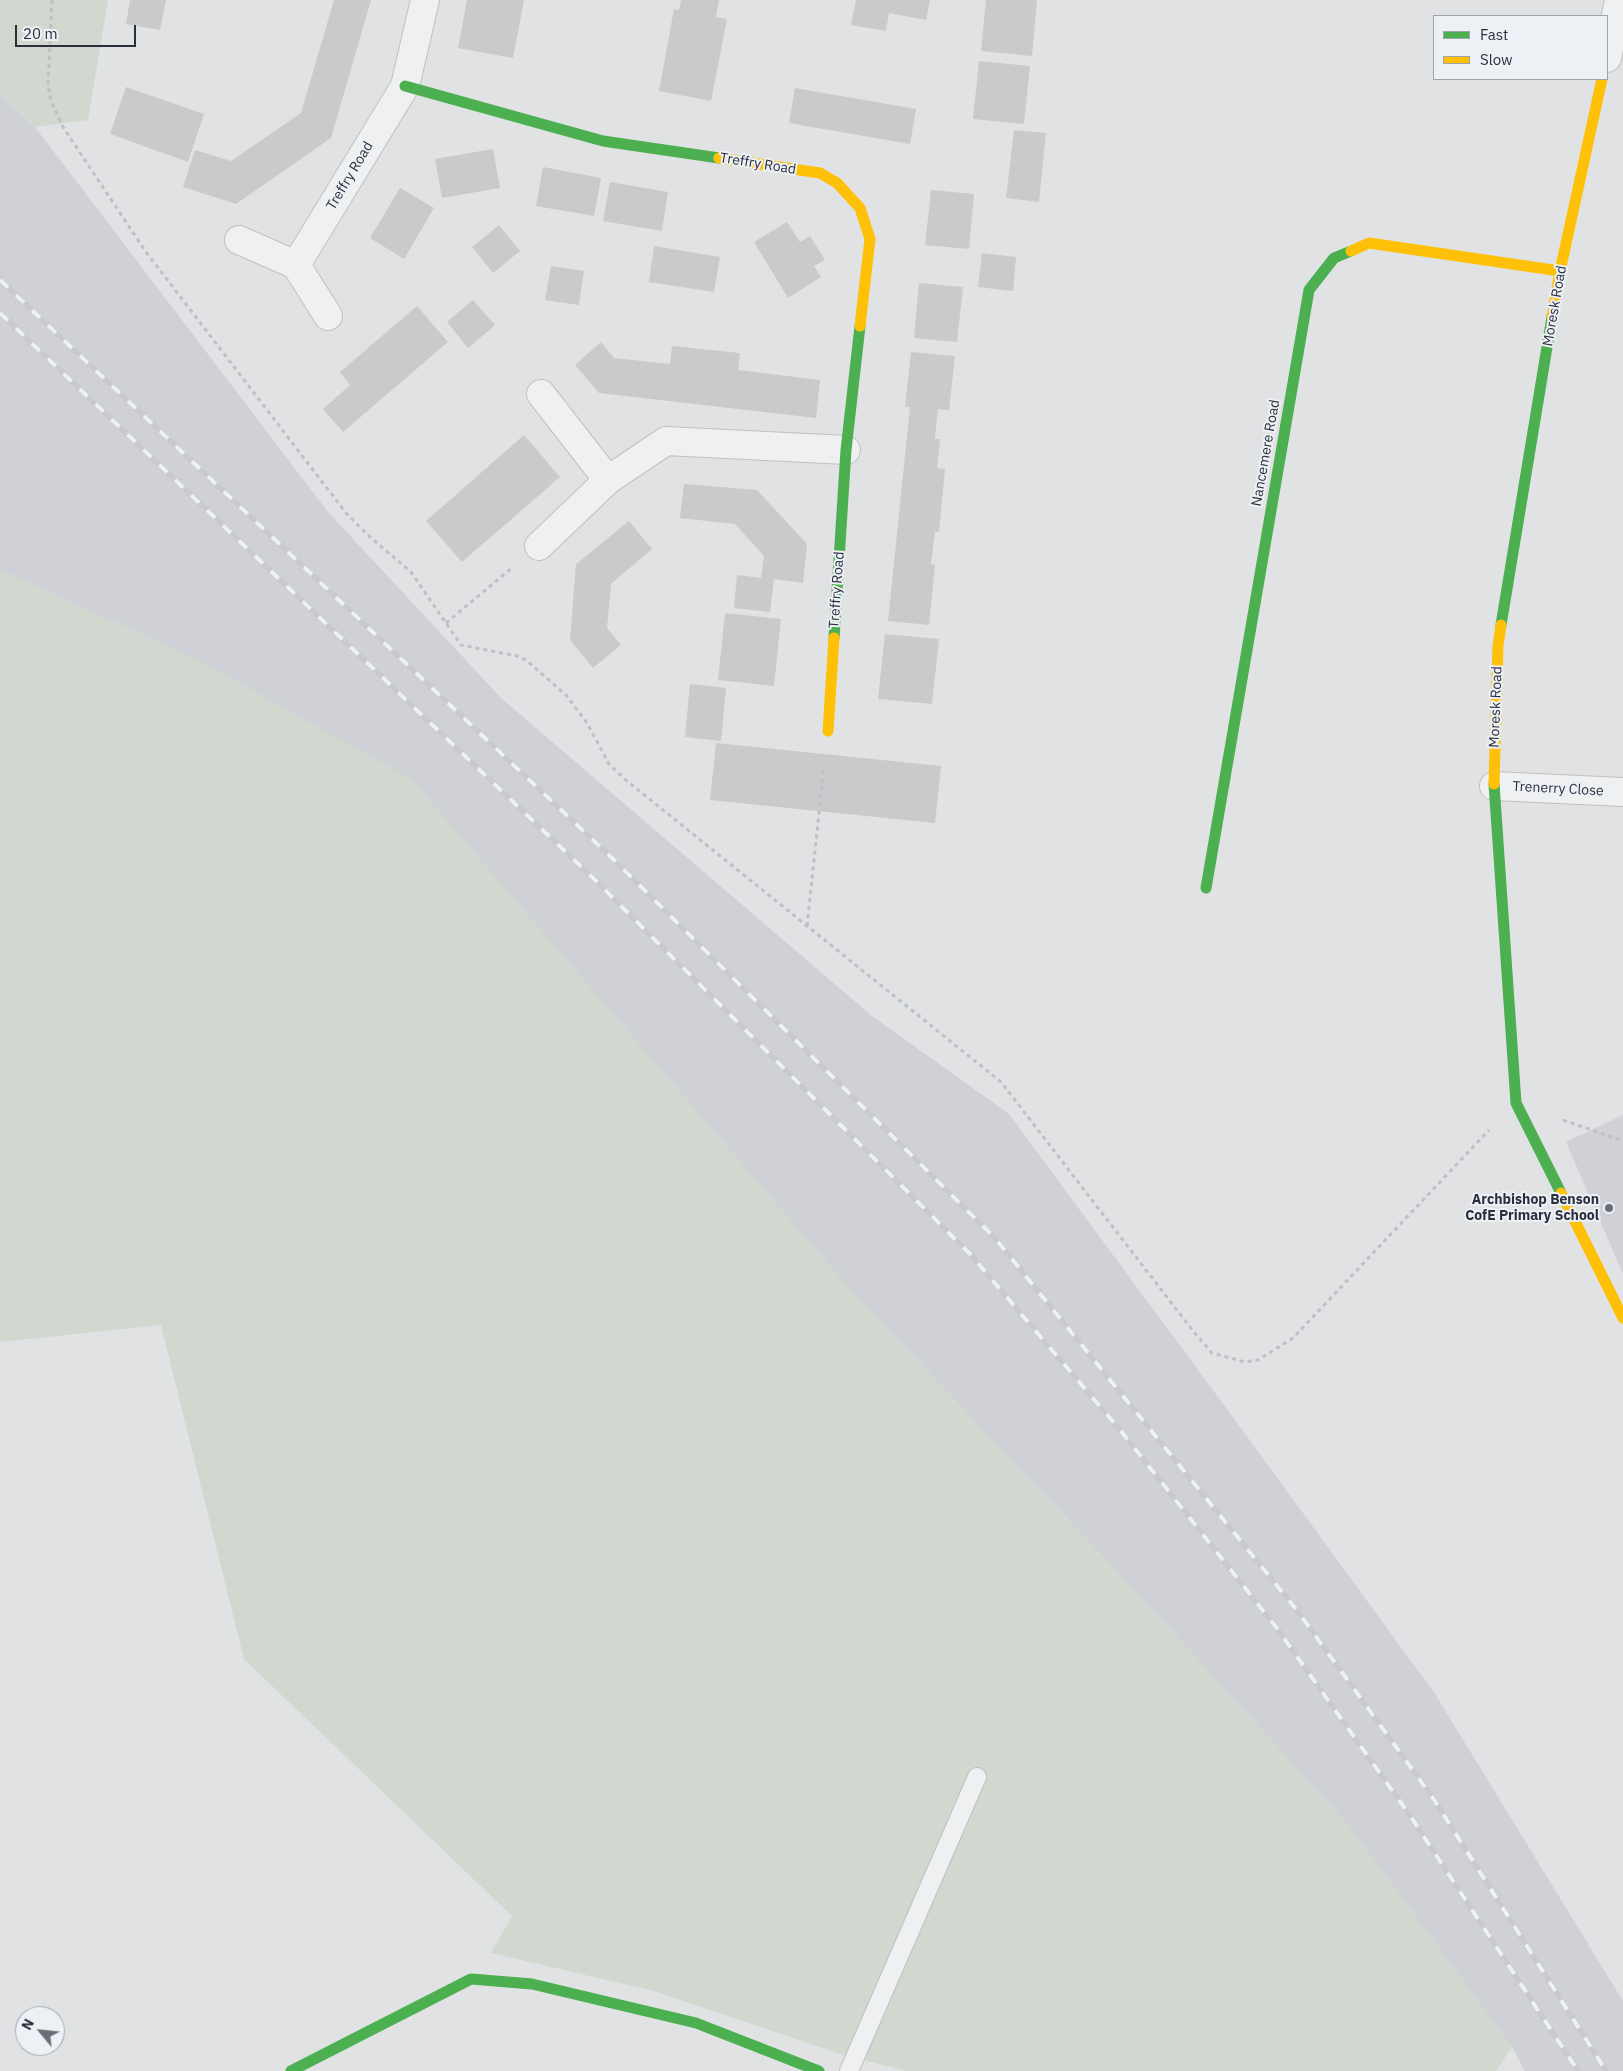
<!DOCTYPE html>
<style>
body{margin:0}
#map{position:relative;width:1623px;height:2071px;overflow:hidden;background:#e0e2e4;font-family:"IBM Plex Sans",sans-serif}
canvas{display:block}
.legend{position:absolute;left:1433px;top:15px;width:175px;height:65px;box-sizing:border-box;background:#edf0f4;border:1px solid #9fa3aa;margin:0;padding:6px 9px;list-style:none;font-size:15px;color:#292f3b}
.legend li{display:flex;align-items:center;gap:10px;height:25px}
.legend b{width:25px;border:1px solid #9fa3aa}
.north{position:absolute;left:15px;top:2006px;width:50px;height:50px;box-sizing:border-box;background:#edf0f4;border:1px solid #9fa3aa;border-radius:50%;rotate:298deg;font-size:14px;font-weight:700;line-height:20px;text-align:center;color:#292f3b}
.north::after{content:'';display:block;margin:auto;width:18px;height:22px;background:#696e76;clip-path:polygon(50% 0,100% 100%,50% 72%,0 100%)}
.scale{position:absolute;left:15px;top:25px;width:121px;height:22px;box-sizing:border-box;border:2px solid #292f3b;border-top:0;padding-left:6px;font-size:15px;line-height:18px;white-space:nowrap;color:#292f3b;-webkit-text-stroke:4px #edf0f4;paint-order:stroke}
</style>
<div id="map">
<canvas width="1623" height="2071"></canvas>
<ul class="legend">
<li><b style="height:6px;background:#4caf50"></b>Fast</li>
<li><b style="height:6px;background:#ffc107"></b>Slow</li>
</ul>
<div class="north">N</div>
<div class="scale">20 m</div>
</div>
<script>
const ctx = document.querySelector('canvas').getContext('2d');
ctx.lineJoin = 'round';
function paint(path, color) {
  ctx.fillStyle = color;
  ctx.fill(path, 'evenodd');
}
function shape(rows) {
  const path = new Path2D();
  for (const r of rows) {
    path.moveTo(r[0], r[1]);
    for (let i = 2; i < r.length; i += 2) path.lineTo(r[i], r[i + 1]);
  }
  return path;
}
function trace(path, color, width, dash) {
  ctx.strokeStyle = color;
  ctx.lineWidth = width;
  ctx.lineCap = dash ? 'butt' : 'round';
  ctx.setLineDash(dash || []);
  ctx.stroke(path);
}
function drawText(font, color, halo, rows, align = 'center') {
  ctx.font = font + ' "IBM Plex Sans",sans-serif';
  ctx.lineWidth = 4;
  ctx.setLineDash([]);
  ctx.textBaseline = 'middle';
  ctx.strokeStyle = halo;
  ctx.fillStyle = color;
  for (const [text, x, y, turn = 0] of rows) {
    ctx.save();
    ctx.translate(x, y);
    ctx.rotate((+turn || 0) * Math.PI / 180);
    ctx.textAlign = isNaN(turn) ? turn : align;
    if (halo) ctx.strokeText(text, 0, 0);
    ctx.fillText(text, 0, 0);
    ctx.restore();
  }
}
paint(shape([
 [0,93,35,127,328,512,501,698,872,1016,1009,1114,1246,1435,1435,1694,1623,2001,1623,2071,1525,2071,1512,2047,1347,1824,1137,1593,858,1298,200,661,0,570],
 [1623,1115,1623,1274,1566,1142]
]), '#cfd1d7');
paint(shape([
 [0,0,108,0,88,120,35,127,0,93],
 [0,570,200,661,411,779,858,1298,1137,1593,1347,1824,1512,2047,1496,2071,907,2071,840,2054,654,1991,491,1953,512,1916,244,1659,161,1325,0,1342]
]), '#d1d8d0');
paint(shape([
 [130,0,166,0,160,30,126,24],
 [334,0,371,0,331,138,236,204,183,187,195,150,231,161,301,113],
 [467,0,524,0,513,58,458,48],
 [681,0,719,0,716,17,727,19,711,101,659,91,674,9,679,10],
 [856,0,930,0,926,20,889,13,886,31,851,25],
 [986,0,1037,0,1032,56,981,51],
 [979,61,1030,66,1024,124,973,119],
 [126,87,204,114,188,162,110,134],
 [795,88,916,109,910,144,789,123],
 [1014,130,1046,133,1039,202,1006,198],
 [493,149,500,188,442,198,435,159],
 [543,167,601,178,594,216,536,206],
 [610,182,668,192,662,231,603,221],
 [400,188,434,208,404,259,370,238],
 [931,190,974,194,969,249,925,245],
 [787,222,800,242,810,236,825,260,814,266,821,277,788,298,754,242],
 [499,225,520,251,493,273,472,247],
 [654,246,720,257,714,292,649,282],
 [982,253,1016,257,1013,291,978,287],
 [551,266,584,271,579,305,545,300],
 [919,283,963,287,957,342,914,338],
 [473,300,495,325,468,348,447,322],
 [417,306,448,342,343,432,323,409,350,385,340,372],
 [601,342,614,358,670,364,672,346,740,353,738,370,820,380,816,418,599,393,575,365],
 [911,352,955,356,949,410,938,409,935,439,940,439,937,468,945,469,939,532,935,532,931,564,935,565,929,625,888,621,910,407,905,407],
 [524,435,560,477,462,562,426,521],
 [684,484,757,490,807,544,803,583,774,579,770,612,734,608,737,575,761,578,764,556,735,524,680,518],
 [629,521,652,549,611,584,607,628,621,645,593,668,570,640,576,564],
 [725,613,781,619,774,686,718,680],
 [885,634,939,639,932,704,878,699],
 [690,684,726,688,721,741,685,737],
 [716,743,941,766,935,823,710,800]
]), '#c8cacc');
const lane = shape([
 [849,2071,977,1777]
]);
const street = shape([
 [1607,58,1619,0],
 [239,240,296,265],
 [328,316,296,265,405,86,425,0],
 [541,394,608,480],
 [539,546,608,480,666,441,846,450],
 [1494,786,1623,792]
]);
trace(lane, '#bec0c2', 20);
trace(street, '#bec0c2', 30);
trace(shape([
 [52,0,48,85,51,101,63,127,146,252,346,513,370,537,411,572,461,645,517,656,526,660,566,695,587,723,609,764,627,781,1001,1082,1193,1331,1212,1353,1245,1362,1258,1360,1293,1338,1489,1130],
 [446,623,513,567],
 [807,926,824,766],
 [1563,1120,1623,1141]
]), '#bec0c4', 3, [4, 4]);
trace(lane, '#eff0f1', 18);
trace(street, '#eff0f1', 28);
trace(shape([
 [405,86,603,141,719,158],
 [1501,625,1552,317],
 [834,638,846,450,860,326],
 [1494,784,1516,1103,1561,1193],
 [1206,888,1309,290,1334,258,1351,251],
 [291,2071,471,1979,532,1984,696,2023,819,2071]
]), '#4caf50', 11);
trace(shape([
 [719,158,820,173,837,183,860,208,870,239,860,326],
 [1351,251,1369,243,1560,271],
 [1552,317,1560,271,1602,79],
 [828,731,834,638],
 [1494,784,1498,646,1501,625],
 [1561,1193,1623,1318]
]), '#ffc107', 11);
const rail = shape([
 [0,280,612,858,994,1237,1296,1609,1433,1798,1606,2071],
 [0,313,592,877,970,1254,1121,1431,1276,1627,1411,1817,1578,2071]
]);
trace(rail, '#c9cacc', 5.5);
trace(rail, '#edf0f4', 4, [11]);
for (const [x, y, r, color] of [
 [1609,1208,5,"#696e76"]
]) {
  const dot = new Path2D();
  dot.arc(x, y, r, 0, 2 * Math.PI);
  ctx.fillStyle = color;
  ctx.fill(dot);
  trace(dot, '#edf0f4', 2);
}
drawText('14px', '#292f3b', '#edf0f4', [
 ["Treffry Road",758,164,9],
 ["Treffry Road",350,176,-59],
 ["Moresk Road",1555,306,-80],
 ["Nancemere Road",1266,453,-80],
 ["Treffry Road",837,590,-86],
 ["Moresk Road",1496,707,-88],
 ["Trenerry Close",1558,789,3]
]);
drawText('bold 14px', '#292f3b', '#edf0f4', [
 ["Archbishop Benson",1599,1200],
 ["CofE Primary School",1599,1216]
], 'right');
</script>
